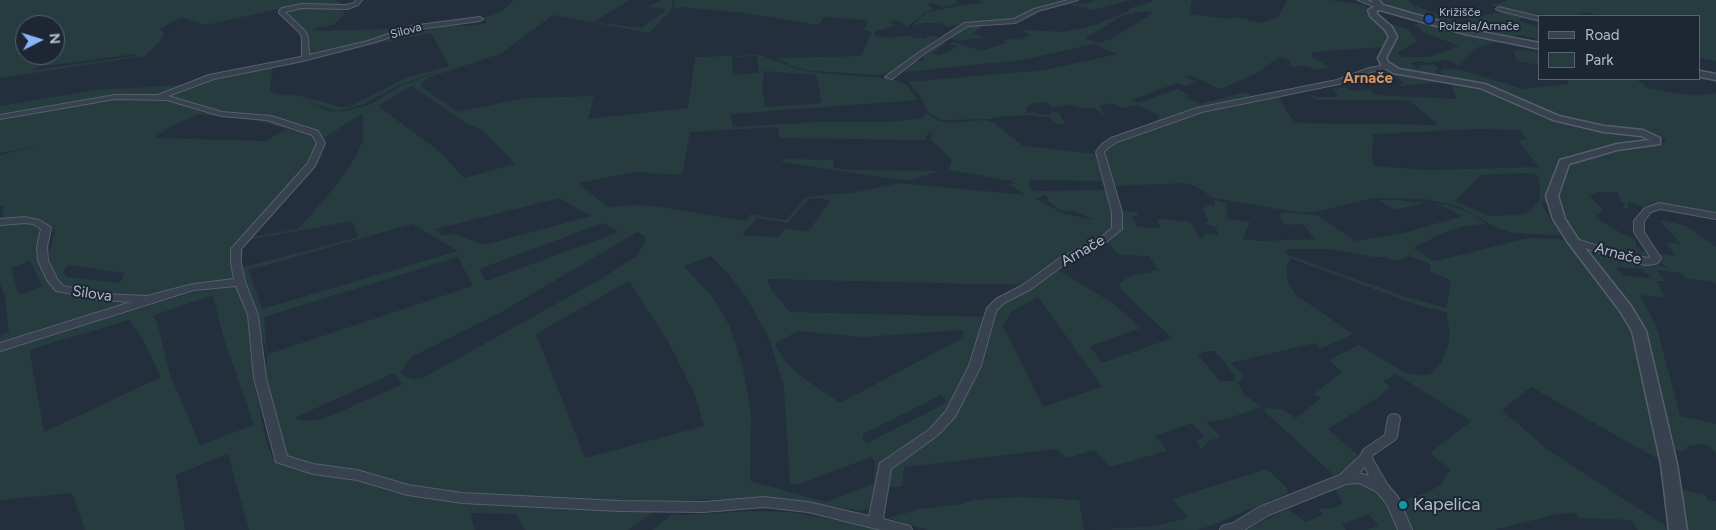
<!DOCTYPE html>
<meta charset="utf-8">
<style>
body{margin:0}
#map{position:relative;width:1716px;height:530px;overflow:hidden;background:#242f3e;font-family:Figtree,sans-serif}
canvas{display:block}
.legend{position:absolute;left:1538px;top:15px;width:162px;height:65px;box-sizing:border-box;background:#1d2633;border:1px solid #59626f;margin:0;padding:6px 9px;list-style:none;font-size:15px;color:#b4bcc9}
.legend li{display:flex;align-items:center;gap:10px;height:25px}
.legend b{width:25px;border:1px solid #59626f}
.north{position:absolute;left:15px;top:15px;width:50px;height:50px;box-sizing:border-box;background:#1d2633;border:1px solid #59626f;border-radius:50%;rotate:85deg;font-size:14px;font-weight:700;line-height:20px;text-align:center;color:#b4bcc9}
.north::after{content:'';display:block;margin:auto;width:18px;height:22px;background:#8ab4f8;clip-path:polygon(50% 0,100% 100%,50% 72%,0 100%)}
</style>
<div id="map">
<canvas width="1716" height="530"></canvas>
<ul class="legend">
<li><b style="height:6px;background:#38414e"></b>Road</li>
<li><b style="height:14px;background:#263c3f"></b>Park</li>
</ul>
<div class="north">N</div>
</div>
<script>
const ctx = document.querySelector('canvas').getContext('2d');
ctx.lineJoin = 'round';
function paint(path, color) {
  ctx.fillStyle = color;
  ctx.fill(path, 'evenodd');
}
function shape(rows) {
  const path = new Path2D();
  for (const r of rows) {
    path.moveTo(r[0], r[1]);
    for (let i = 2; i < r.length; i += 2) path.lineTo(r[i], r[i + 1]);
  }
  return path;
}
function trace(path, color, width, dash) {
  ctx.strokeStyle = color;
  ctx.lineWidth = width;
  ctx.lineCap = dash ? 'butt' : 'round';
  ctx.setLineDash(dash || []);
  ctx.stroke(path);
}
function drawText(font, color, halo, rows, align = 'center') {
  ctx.font = font + ' Figtree,sans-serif';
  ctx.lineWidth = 4;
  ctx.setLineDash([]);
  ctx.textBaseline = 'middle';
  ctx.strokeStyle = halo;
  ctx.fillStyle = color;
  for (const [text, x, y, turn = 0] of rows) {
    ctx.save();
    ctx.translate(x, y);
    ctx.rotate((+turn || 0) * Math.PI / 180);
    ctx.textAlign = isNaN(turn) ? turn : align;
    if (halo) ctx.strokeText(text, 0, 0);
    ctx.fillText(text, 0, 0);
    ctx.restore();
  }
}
paint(shape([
 [0,0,335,0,343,6,287,7,206,25,181,17,159,29,164,33,161,40,145,56,0,78],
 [25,25,55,25,55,55,25,55],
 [136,54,135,56,33,70,36,67],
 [514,0,629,0,594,22,641,28,665,11,665,9,648,7,660,0,672,0,673,5,669,13,649,33,553,15,502,53,430,77,422,83,422,87,458,112,525,98,594,96,588,119,688,108,695,57,761,55,794,68,810,72,893,79,906,84,918,100,731,114,733,127,822,122,887,122,920,119,926,113,937,120,950,123,985,120,994,123,1023,146,1098,154,1116,226,1100,239,1071,253,1025,285,767,279,772,291,790,312,985,317,971,368,937,426,898,451,872,506,863,511,777,498,619,502,471,495,415,488,345,468,300,463,283,454,266,378,267,355,255,307,244,279,244,267,358,237,352,221,248,240,252,237,298,229,309,217,339,182,357,154,363,140,363,113,324,138,312,129,293,122,262,115,213,110,169,96,204,80,273,64,270,90,276,94,300,96,342,107,351,106,405,78,449,66,431,33,327,54,360,45,363,47,374,44,373,41,406,30,415,33,447,25,472,26,487,23,483,18,502,11],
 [757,56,759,73,733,75,732,57],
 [764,71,816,75,822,103,765,107,762,89],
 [437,72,401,86,369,105,350,110,332,112,307,102,338,111,347,109,364,104,402,84],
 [412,86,467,124,484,131,515,164,464,178,439,151,378,106],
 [778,127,779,138,927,140,926,136,930,132,933,132,930,140,952,159,949,170,1012,181,1016,184,1008,183,1025,195,899,183,857,192,806,197,786,220,751,214,746,221,660,207,639,205,607,207,578,183,635,172,682,175,690,132],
 [1029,180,1101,181,1105,190,1034,191,1029,187],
 [1045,195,1049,199,1047,201,1059,209,1069,212,1072,210,1094,220,1065,214,1036,199],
 [559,198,591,216,484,245,454,234,443,236,435,229],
 [820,198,830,201,808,232,785,228,779,237,742,236,757,218,788,223,809,199],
 [603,223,619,232,486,281,479,269],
 [412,224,458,251,262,309,249,270],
 [637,232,645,236,645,243,636,256,601,279,423,378,413,380,403,375,401,372,411,357,505,310],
 [711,256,729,275,745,295,769,338,784,387,790,482,797,485,871,457,875,461,874,484,826,502,750,481,751,414,743,368,729,325,714,299,684,266],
 [458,257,473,286,269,354,267,351,264,317],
 [629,281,669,343,695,395,704,426,585,458,536,334],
 [961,330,964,331,963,336,957,341,840,403,802,377,788,365,776,347,776,343,798,331,864,337],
 [394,373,403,384,323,419,305,421,294,418],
 [941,395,946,402,937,408,867,443,862,439,863,434],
 [675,0,956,0,957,4,942,7,932,3,927,5,934,9,926,12,907,27,897,20,890,22,894,26,874,32,875,33,874,36,890,38,911,35,913,38,926,39,928,35,939,37,890,73,877,75,812,71,789,65,777,58,862,56,871,32,864,30,868,20,824,17,818,25,745,13,681,7,674,9],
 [979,0,1071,0,1036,9,1016,19,968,22,948,27,939,23,922,23,911,26,928,12,962,5,983,3],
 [1095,0,1130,0,1093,10,1068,4,1089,3],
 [1152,0,1196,0,1191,2,1190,14,1230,19,1235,17,1261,23,1278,17,1287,0,1329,0,1366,5,1367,12,1382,25,1389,38,1384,47,1313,52,1311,56,1329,67,1318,70,1301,65,1297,67,1290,66,1289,60,1279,57,1257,73,1220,89,1190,75,1186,77,1196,82,1186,86,1177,83,1132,100,1138,103,1178,89,1189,95,1187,98,1200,104,1245,92,1254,97,1152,125,1150,124,1160,118,1155,113,1138,105,1121,108,1112,103,1100,106,1105,115,1093,108,1081,108,1069,105,1051,108,1047,102,1030,104,1025,109,1028,110,1026,113,1035,112,1041,115,1052,114,1051,112,1059,113,1065,124,1057,124,1049,117,1025,115,993,117,992,119,942,120,928,112,918,93,908,82,1045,70,1117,54,1093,44,1023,60,904,72,904,70,920,56,917,61,924,60,923,54,925,53,942,43,946,43,932,53,939,55,947,53,957,46,949,43,954,42,982,51,1006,43,1003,41,1012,38,1020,40,1031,35,1023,31,1027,30,1063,32,1095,25,1129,11,1129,9,1134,7,1152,2],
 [1145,11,1153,13,1111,39,1098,43,1085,38,1124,15],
 [1380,0,1408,0,1413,5,1465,24,1469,20,1467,18,1504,12,1523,16,1518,21,1538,26,1540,20,1540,40,1522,35,1506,38,1460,28,1436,19,1391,8],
 [1508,0,1716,0,1716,61,1700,58,1700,16,1604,16,1584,12,1572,16,1552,16,1543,14,1528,16,1499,9,1491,4,1498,4],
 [293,7,341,8,345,14,333,25,316,28,313,31,387,29,397,32,344,48,308,56,307,39,284,12],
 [1424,21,1484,40,1499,41,1478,47,1459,66,1447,59,1428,63,1423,61,1410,63,1417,69,1421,68,1418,66,1432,64,1438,68,1435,72,1442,77,1411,74,1389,65,1385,58,1396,37,1395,33,1385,23,1408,29,1417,41,1397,53,1404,57,1429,57,1459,46,1423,32,1415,25],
 [985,24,972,34,985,37,962,40,948,39,965,26],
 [1519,49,1540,53,1540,65,1517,61,1514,52],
 [1444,68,1461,70,1523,89,1569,84,1567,79,1636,79,1648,88,1674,93,1697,95,1716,93,1716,215,1654,202,1642,207,1629,202,1627,210,1622,207,1625,204,1621,202,1618,192,1598,192,1590,196,1603,210,1595,217,1621,233,1636,240,1636,246,1641,251,1648,252,1651,259,1643,260,1578,242,1562,218,1556,196,1569,167,1574,162,1607,151,1659,146,1666,141,1664,138,1649,133,1564,120,1537,110,1493,88,1450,79,1439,72],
 [1388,71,1480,87,1544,116,1641,134,1651,139,1588,150,1568,157,1561,163,1555,169,1548,190,1548,202,1541,203,1552,222,1558,224,1564,235,1560,235,1513,233,1497,228,1458,206,1425,199,1373,198,1320,211,1302,213,1213,198,1199,188,1186,183,1114,186,1104,156,1110,144,1181,116,1275,95,1280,98,1287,112,1296,123,1438,125,1409,100,1315,100,1307,93,1316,97,1339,97,1333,89,1345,87,1351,91,1370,90,1375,95,1456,99,1452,84,1439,82,1401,86,1398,84,1404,83,1395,76,1375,77,1372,73],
 [1478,129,1520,130,1526,139,1518,140,1539,167,1427,170,1374,166,1372,161,1373,134],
 [1525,173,1537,174,1540,186,1539,201,1529,212,1518,215,1489,216,1455,201,1481,175],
 [183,85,157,95,112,96,0,116,0,106,95,90],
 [118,98,169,100,211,114,262,118,308,131,318,139,315,155,232,250,231,266,235,276,233,279,206,282,151,297,99,295,61,286,54,278,49,254,55,231,43,221,33,219,2,220,4,206,0,207,0,155,39,145,0,153,0,120],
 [199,114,254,120,286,129,265,141,154,138,173,125],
 [68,265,124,273,125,273,120,283,67,277,63,272],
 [785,159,833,160,834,168,847,170,941,171,907,181,781,162],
 [1214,200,1226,203,1228,219,1250,222,1243,239,1260,241,1315,239,1303,224,1284,225,1280,218,1281,212,1317,215,1355,241,1404,233,1462,216,1440,205,1425,203,1394,210,1379,200,1396,200,1448,205,1470,213,1486,224,1465,226,1445,232,1413,248,1431,260,1437,261,1528,238,1560,239,1568,242,1631,325,1663,462,1531,387,1502,410,1548,450,1672,530,1638,530,1631,520,1580,518,1575,513,1557,514,1495,530,1409,530,1399,508,1409,508,1405,499,1426,493,1441,485,1450,470,1431,454,1432,451,1471,421,1396,374,1383,381,1390,387,1377,398,1328,429,1358,455,1348,470,1335,476,1265,412,1265,408,1281,409,1296,418,1321,398,1314,394,1342,372,1329,360,1359,345,1407,374,1429,375,1441,363,1448,345,1450,333,1446,312,1414,304,1290,258,1286,269,1287,277,1290,287,1296,295,1353,334,1320,349,1315,343,1231,363,1244,377,1238,383,1244,394,1261,407,1230,418,1206,422,1221,437,1208,441,1201,450,1197,441,1205,437,1192,423,1155,436,1167,451,1110,467,1094,450,1068,458,1057,449,904,467,902,486,884,488,891,467,947,425,992,315,1003,301,1043,281,1056,269,1114,304,1141,328,1090,346,1102,363,1172,338,1121,290,1120,283,1132,275,1151,273,1151,271,1158,270,1149,256,1119,255,1108,241,1119,231,1120,213,1126,211,1137,212,1137,216,1132,216,1137,227,1160,228,1157,219,1162,219,1190,222,1200,238,1205,236,1203,233,1218,235,1216,227,1204,223,1209,222,1203,208,1207,206,1207,204,1215,207],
 [1288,249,1329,249,1374,257,1385,257,1397,261,1408,256,1429,263,1431,272,1448,279,1451,284,1446,308,1407,297,1285,254],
 [1038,297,1099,382,1101,387,1043,407,1003,326,1011,312],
 [1208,351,1215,351,1234,374,1235,381,1220,381,1197,354],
 [1663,220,1686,226,1716,247,1716,285,1714,282,1688,279,1680,273,1657,270,1665,281,1657,281,1665,298,1640,295,1657,328,1680,416,1716,424,1716,453,1709,446,1697,444,1687,446,1686,450,1680,451,1671,448,1650,355,1584,248,1667,268,1659,261,1657,254,1676,256,1666,243,1681,244,1660,221],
 [1616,267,1642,269,1651,278,1623,276],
 [32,223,43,227,40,248,57,289,81,296,136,302,0,343,0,335,9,332,5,296,0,284,0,225],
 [30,261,42,286,21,294,18,292,11,268],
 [235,285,239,288,248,310,254,383,267,444,273,458,282,465,295,470,344,476,410,495,438,500,625,512,657,510,628,530,525,530,516,514,470,513,475,530,249,530,228,454,176,475,185,530,85,530,72,493,0,500,0,351,201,290],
 [213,295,224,339,254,425,200,445,170,374,157,321,152,316],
 [129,320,142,338,161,377,44,432,30,354,32,349],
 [1267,469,1286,487,1288,493,1215,524,1198,530,1089,529,1150,527,1188,518,1172,499],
 [1355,481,1374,488,1388,503,1400,530,1367,530,1379,526,1368,514,1342,524,1346,530,1246,530,1288,509,1306,522,1323,514,1319,509,1332,508,1343,504,1335,489],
 [1679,489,1705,495,1708,500,1716,501,1716,530,1685,530],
 [1021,497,1079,500,1084,530,927,530,888,518,919,509,962,504,973,500],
 [749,511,791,512,890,530,652,530,672,514,685,515]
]), '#263c3f');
const minor = shape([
 [356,0,362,0,358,5,347,9,302,8,285,12,305,31,308,37,309,55,368,41,411,26,480,17,483,19,480,21,412,30,372,43,303,61,214,79,168,96,222,112,271,116,318,131,325,143,315,166,241,249,241,263,245,282,258,315,266,378,287,456,313,464,357,470,408,485,462,493,619,501,704,502,764,497,808,502,869,516,880,463,930,429,946,411,969,366,987,308,996,299,1023,285,1060,258,1099,239,1112,228,1112,212,1096,152,1102,144,1111,138,1197,108,1337,80,1369,68,1388,65,1392,67,1388,69,1371,72,1339,84,1202,112,1117,142,1108,148,1104,152,1122,212,1122,229,1105,243,1068,262,1031,289,1004,303,996,311,981,366,955,417,938,435,891,469,883,519,910,526,912,530,881,530,808,512,764,507,704,512,619,511,462,503,408,495,357,480,313,474,276,462,254,378,248,315,236,286,194,290,0,351,0,343,131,302,103,300,56,291,47,280,38,260,37,247,41,229,33,224,25,223,0,225,0,219,25,217,39,220,49,226,51,228,47,247,48,260,57,279,63,286,103,294,147,296,193,284,234,279,231,263,231,249,308,163,317,143,312,135,267,120,221,116,167,100,115,99,0,119,0,115,115,95,158,95,209,75,301,57,302,56,302,37,299,32,279,13,279,11,282,8,302,4,346,5,354,3,356,0],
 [1068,0,1078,0,1038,11,1015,23,968,26,925,53,892,79,885,77,921,51,964,23,1014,19,1034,9,1068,0],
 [1358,0,1367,0,1383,7,1378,8,1358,0],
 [1499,7,1540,17,1540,21,1497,10,1496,9,1499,7],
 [1659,203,1716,213,1716,219,1660,209,1651,212,1644,221,1644,232,1661,258,1658,263,1654,264,1646,265,1624,261,1570,243,1568,241,1573,238,1630,256,1651,258,1634,232,1634,221,1645,208,1659,203],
 [1394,414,1398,415,1400,418,1397,437,1395,440,1373,455,1372,458,1387,484,1398,497,1412,530,1398,530,1387,504,1377,492,1360,483,1346,484,1269,515,1244,530,1220,530,1222,526,1233,523,1259,507,1340,475,1360,456,1364,449,1385,435,1388,418,1390,415,1394,414],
 [1365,467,1369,476,1359,473,1365,467]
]);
const tertiary = shape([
 [1371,0,1379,0,1383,5,1466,29,1540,43,1540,49,1465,34,1380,10,1376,11,1378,15,1392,27,1397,37,1386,58,1388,62,1399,69,1485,84,1559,116,1604,126,1643,130,1660,138,1660,144,1617,150,1569,164,1558,196,1565,219,1578,239,1631,306,1646,331,1677,464,1687,530,1669,530,1661,464,1632,331,1620,311,1567,241,1553,219,1546,196,1560,160,1617,144,1650,140,1641,136,1604,132,1553,120,1480,88,1393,73,1381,65,1378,58,1389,37,1385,30,1370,16,1368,10,1375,6,1371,0],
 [1700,71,1716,74,1716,80,1700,77,1700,71]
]);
trace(minor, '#565f6c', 2);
trace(tertiary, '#565f6c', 3);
paint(minor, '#38414e');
paint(tertiary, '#38414e');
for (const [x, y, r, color] of [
 [1429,19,5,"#1a4fb4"],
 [1403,505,5,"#0f9aa8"]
]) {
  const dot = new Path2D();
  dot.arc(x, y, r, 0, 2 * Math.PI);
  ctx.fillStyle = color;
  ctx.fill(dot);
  trace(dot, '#1d2633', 2);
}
drawText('12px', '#b4bcc9', '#1d2633', [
 ["Križišče",1439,12],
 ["Polzela/Arnače",1439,26]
], 'left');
drawText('12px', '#b4bcc9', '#1d2633', [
 ["Silova",406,31,-15]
]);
drawText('bold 15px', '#d59563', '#1d2633', [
 ["Arnače",1368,79]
]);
drawText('15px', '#b4bcc9', '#1d2633', [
 ["Arnače",1083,251,-30],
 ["Arnače",1618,254,15],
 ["Silova",92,294,8]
]);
drawText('18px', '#b4bcc9', '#1d2633', [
 ["Kapelica",1413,505]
], 'left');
</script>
